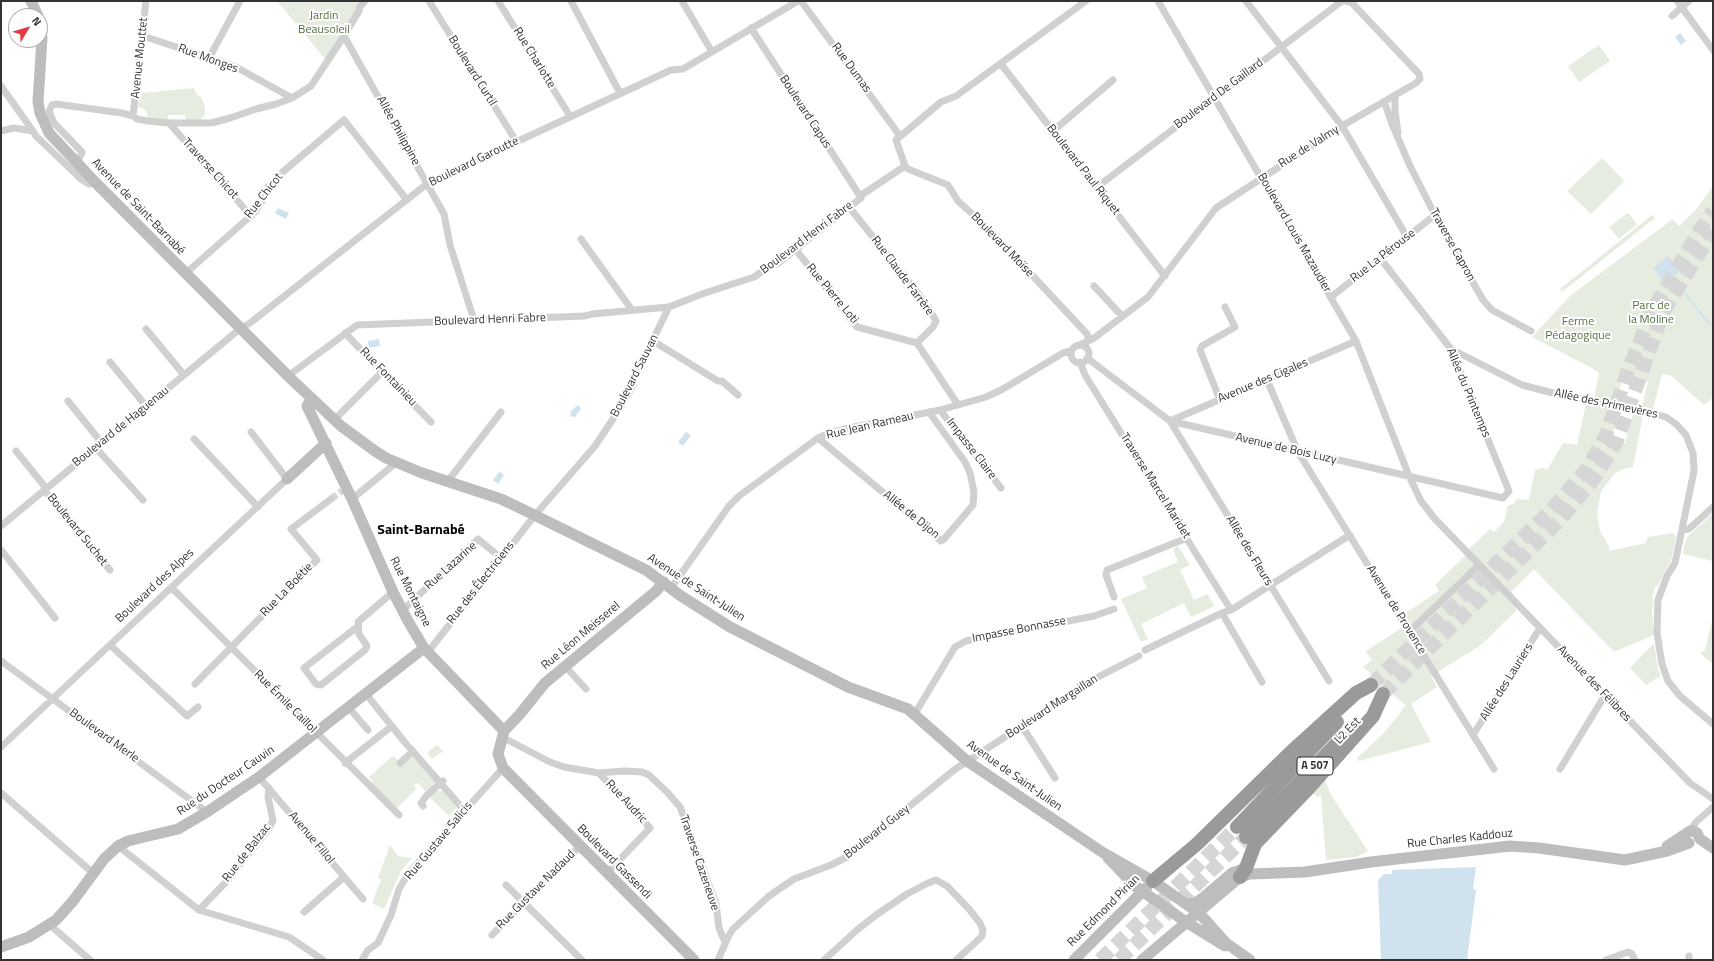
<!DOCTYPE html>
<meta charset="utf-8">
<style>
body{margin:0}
#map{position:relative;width:1714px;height:961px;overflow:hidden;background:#fff;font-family:"Titillium Web",sans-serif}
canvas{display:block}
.frame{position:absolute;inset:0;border:2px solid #333;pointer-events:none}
.north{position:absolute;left:8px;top:8px;width:40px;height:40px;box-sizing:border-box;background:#fff;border:1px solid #adadad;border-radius:50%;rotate:52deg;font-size:11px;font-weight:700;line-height:16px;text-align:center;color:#333}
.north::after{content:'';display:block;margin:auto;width:14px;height:18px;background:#e63946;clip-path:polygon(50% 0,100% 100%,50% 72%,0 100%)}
</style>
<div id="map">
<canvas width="1714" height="961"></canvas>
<div class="frame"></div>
<div class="north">N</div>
</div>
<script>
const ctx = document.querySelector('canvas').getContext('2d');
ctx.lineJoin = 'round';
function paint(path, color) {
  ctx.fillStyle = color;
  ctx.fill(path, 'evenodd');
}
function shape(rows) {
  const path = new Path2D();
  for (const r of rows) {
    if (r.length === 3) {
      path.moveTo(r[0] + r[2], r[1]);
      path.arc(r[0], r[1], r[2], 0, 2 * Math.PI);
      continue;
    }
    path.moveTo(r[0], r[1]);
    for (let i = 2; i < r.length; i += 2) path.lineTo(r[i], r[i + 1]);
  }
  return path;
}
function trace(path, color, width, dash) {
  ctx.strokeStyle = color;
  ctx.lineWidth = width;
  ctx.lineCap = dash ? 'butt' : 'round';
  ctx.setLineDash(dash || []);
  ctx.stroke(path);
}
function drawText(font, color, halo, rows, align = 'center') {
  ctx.font = font + ' "Titillium Web",sans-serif';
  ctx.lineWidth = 4;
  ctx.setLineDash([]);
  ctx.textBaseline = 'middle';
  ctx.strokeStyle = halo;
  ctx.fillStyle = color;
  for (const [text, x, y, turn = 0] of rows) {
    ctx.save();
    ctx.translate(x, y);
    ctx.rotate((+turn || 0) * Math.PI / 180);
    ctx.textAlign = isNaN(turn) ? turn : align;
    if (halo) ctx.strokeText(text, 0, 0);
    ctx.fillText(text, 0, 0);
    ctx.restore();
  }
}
paint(shape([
 [277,1,362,1,326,60],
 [1599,45,1610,61,1579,82,1568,66],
 [194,88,196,94,201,97,205,107,205,114,200,121,186,121,185,115,168,115,168,121,148,119,146,111,141,107,138,107,139,99,143,93],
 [1602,158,1624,181,1591,214,1567,191],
 [1713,186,1713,398,1707,403,1703,404,1670,375,1662,374,1653,409,1642,407,1648,382,1623,377,1614,409,1618,411,1611,441,1625,444,1633,413,1643,415,1633,467,1623,469,1614,474,1601,491,1597,513,1600,531,1609,546,1609,551,1646,543,1648,537,1673,533,1676,536,1671,561,1657,587,1655,586,1652,599,1654,600,1652,611,1654,635,1614,652,1534,569,1512,591,1516,611,1481,645,1431,676,1437,687,1411,704,1431,742,1359,761,1357,758,1382,735,1398,716,1403,708,1406,706,1363,667,1372,660,1366,651,1409,623,1404,614,1439,591,1435,585,1464,557,1470,548,1490,529,1494,532,1504,522,1508,505,1514,504,1516,499,1529,500,1535,470,1543,468,1547,470,1563,443,1577,445,1586,404,1593,405,1599,373,1592,368,1532,337,1570,296,1673,219,1679,226,1696,210],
 [1628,213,1637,224,1619,239,1609,227],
 [1652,215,1655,218,1562,292,1560,289],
 [1713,513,1713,561,1683,554,1686,538],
 [1178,546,1190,565,1180,570,1194,600,1207,594,1215,606,1191,617,1184,603,1141,624,1148,639,1141,642,1121,599,1147,588,1142,577,1178,562,1173,549],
 [1713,616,1713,664,1701,654,1702,651,1705,651],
 [1654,643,1658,669,1661,676,1646,685,1630,668],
 [437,745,443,751,432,759,427,753],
 [413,755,436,782,425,791,418,783,414,785,416,789,396,809,371,784,373,781,369,777,393,756,402,764],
 [1325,780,1331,795,1368,851,1356,857,1326,860,1321,795,1317,797,1313,793],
 [436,791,443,791,457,807,449,816,429,797],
 [390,845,398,856,412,858,401,871,384,909,372,903,381,880,378,878]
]), '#e6ecdf');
paint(shape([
 [1680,33,1686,41,1681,45,1675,37],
 [278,208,289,213,286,219,275,213],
 [1668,256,1680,271,1665,283,1653,268],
 [379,339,380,346,369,348,368,341],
 [578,405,581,409,575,417,570,416,571,411],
 [686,432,691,435,683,446,678,442],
 [499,472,502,473,504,475,498,484,493,480],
 [1476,867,1473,889,1476,890,1467,960,1381,960,1378,880,1384,874,1392,874,1392,870]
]), '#cfe2ee');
trace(shape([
 [1672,277,1710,325]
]), '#cfe2ee', 2);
trace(shape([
 [331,499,342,491]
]), '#d6d6d6', 7, [7, 3.5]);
trace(shape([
 [1371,685,1549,512,1586,470,1606,435,1628,370,1654,307,1699,231,1713,211],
 [1383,694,1559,521,1594,479,1617,441,1663,313,1713,231],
 [1100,960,1237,827],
 [1119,960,1246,837]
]), '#d6d6d6', 14, [14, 7]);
trace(shape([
 [429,1,516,141],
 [498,1,570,116],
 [571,1,620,93],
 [682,1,712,52],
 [801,1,900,136],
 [1158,1,1356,341,1409,476,1421,501,1435,519,1690,783,1713,799],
 [1246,1,1342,126,1407,237],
 [1677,1,1713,50],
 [1672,16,1689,1],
 [751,28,860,196],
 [143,36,236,67,292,98],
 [344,36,444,214,450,245,474,320],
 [209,58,240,1],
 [1001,64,1165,276],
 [1,86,33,131],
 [1395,95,1395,111,1398,133],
 [1384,101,1392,124,1410,166,1435,215,1483,300,1492,310,1531,331],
 [133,116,146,1],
 [169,123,251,216],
 [1,131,14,128,33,131,36,136,81,179,89,184,96,183],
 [1053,131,1113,80],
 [76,161,81,155,82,152,54,123,49,111,52,105,56,104,122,113,133,116,137,119,148,121,169,123,211,123,230,118,256,109,276,104,292,98,311,86,344,36,359,11,359,8,365,1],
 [905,166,908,169,948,185,958,201,990,230,1087,334,1089,339],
 [1097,187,1342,1],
 [849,207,925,302,936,321,933,327,917,343],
 [581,239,632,310],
 [796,250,857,327,917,343,958,405],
 [186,273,255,212,278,176,344,120,407,200],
 [1094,286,1122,316],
 [1331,297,1435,215],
 [146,329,184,375],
 [345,333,382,372,431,422],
 [653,341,718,381,722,381,738,395],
 [1080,345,1094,338,1148,297,1216,208,1342,126,1416,83,1420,79,1419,74,1352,3,1345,1],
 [1080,354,9],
 [1451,349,1522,385,1553,393,1652,413,1666,417,1676,424,1686,435,1693,453,1694,471,1675,563,1667,576,1658,600,1657,633,1662,664,1668,681,1680,696,1713,724],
 [1087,358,1170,421,1503,498,1509,491,1451,349,1380,258],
 [110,362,146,406],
 [1080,362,1085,375,1231,610],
 [288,376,357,325,585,316,592,314,669,307,702,294,754,277,773,264,777,264,861,198,860,196,905,166,896,140,941,102,956,96,1086,1],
 [1267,380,1298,452,1494,769],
 [1220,400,1200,350,1202,346,1235,327,1225,307],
 [68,401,101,442],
 [940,410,1001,488],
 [334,420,382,372],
 [818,438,941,541,944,539,973,505,974,492,970,473,965,462,929,412],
 [194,439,258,507],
 [95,447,143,500],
 [16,451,46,488],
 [448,481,501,412],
 [44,490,110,570],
 [352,499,397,462],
 [1,526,241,328,250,323,428,183,671,70,683,69,798,1],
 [1682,530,1689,529,1713,507],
 [1,550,55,618],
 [172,588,399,815],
 [671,588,729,506,739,496,818,438,827,434,849,428,940,410,986,397,1003,389,1063,353,1071,351],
 [1114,597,1106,575,1107,570,1187,538],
 [403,610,478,539,501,558],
 [1222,613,1262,682],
 [357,627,304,668,316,684,321,685,365,650,367,646,359,634,358,622,393,592],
 [1409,632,1479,565],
 [110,645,187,716,198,707],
 [1145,650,1222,613,1231,610,1350,535],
 [428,652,535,515,595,446,617,413,633,385,634,378,669,307],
 [1,661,207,812],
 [565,666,586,689],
 [1329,681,1170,421,1356,341],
 [195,684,317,560,291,529,331,499],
 [366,694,407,745],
 [349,708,368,730],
 [914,715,955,647,966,641,1094,616,1114,609],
 [1022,726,1055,778],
 [1473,735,1540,628],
 [502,737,550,762,564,767,599,773,650,828,607,873],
 [1,747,287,479,251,432],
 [410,748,464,810],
 [345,763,392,726],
 [400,763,413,751],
 [1560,769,1605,695],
 [599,773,624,771,642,772,649,775,667,792,680,807,716,904,719,928,725,942],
 [259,777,363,899],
 [1,793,93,873],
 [423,806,421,803,427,795,443,781],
 [1690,831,1696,822,1713,807],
 [118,846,199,910,289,937,323,960],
 [506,885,582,960],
 [199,910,225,883,270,827,273,820,268,797,269,788],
 [304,912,344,877],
 [50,925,90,960],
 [492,935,580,846],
 [1689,956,1689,960],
 [362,960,368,950,378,943,391,915,399,889,408,874,503,768],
 [718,960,728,937,733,929,769,896,794,879,831,865,847,857,954,770,1096,678,1139,656],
 [824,960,857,930,876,915,907,894,928,883,936,880,947,886,969,909,980,923,983,930,982,936,977,941,956,960],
 [1606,960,1628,952,1632,954,1635,960]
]), '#d0d0d0', 7);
trace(shape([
 [31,1,38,16],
 [40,25,42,38,38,102,40,113,49,133,96,183,288,376,341,426,375,451,386,458,422,473,501,499,522,509,646,570,681,596,730,627,848,687,908,709,967,761,1102,852,1153,881,1199,913,1226,943,1250,960],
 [311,399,307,406,352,499,393,592,408,621,424,648,504,731],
 [287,479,326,443],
 [664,582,655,592,545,683,520,714,504,731,498,754,503,768,694,960],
 [1667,846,1690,831,1693,831,1697,833,1700,839,1713,848],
 [1108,858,1135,886,1186,922,1225,946],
 [1187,904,1195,903,1204,897,1232,873,1246,868],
 [1,947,29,937,56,920,73,901,104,859,118,846,128,841,178,829,207,812,259,777,424,648],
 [1074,960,1147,887],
 [1142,960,1240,877,1250,874,1305,872,1371,862,1510,846,1539,848,1625,860,1667,851,1689,843]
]), '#bdbdbd', 11);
trace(shape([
 [1237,827,1337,722],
 [1246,837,1342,738],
 [1240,877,1246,868,1255,844,1306,791,1373,716,1383,694],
 [1153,881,1197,844,1290,753,1356,693,1371,685]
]), '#9a9a9a', 14);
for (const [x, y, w] of [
 [1315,766,36]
]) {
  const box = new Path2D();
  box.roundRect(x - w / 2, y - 9, w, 18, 3);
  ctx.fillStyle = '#fff';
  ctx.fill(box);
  trace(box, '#333', 1);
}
drawText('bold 11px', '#333', null, [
 ["A 507",1315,766]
]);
drawText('12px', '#56703f', '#fff', [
 ["Jardin",324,16],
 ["Beausoleil",324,30],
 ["Parc de",1651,306],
 ["la Moline",1651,320],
 ["Ferme",1578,322],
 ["Pédagogique",1578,336]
]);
drawText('12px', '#333', '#fff', [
 ["Avenue Mouttet",140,58,-84],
 ["Rue Charlotte",534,58,58],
 ["Rue Monges",208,59,20],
 ["Rue Dumas",851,68,54],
 ["Boulevard Curtil",472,71,58],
 ["Boulevard De Gaillard",1219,94,-37],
 ["Boulevard Capus",805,112,57],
 ["Allée Philippine",398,131,61],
 ["Rue de Valmy",1309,147,-32],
 ["Boulevard Garoutte",474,162,-26],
 ["Traverse Chicot",210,169,48],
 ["Boulevard Paul Riquet",1083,170,52],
 ["Rue Chicot",264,196,-52],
 ["Avenue de Saint-Barnabé",138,207,46],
 ["Boulevard Louis Mazaudier",1294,233,60],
 ["Boulevard Henri Fabre",807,238,-37],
 ["Boulevard Moïse",1002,245,46],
 ["Traverse Capron",1452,245,61],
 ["Rue La Pérouse",1383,256,-38],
 ["Rue Claude Farrère",902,276,53],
 ["Rue Pierre Loti",832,294,50],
 ["Boulevard Henri Fabre",490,320,-2],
 ["Boulevard Sauvan",635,376,-63],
 ["Rue Fontainieu",388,377,46],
 ["Avenue des Cigales",1263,381,-23],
 ["Allée du Printemps",1468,393,67],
 ["Allée des Primevères",1606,404,12],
 ["Rue Jean Rameau",870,426,-13],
 ["Boulevard de Haguenau",121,427,-39],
 ["Impasse Claire",971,449,52],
 ["Avenue de Bois Luzy",1286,449,13],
 ["Traverse Marcel Maridet",1155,486,58],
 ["Allée de Dijon",911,515,39],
 ["Boulevard Suchet",77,530,51],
 ["Allée des Fleurs",1249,551,59],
 ["Rue Lazarine",451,566,-42],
 ["Rue des Électriciens",481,583,-52],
 ["Boulevard des Alpes",155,586,-43],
 ["Avenue de Saint-Julien",696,588,33],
 ["Rue La Boétie",287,590,-46],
 ["Rue Montaigne",410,592,63],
 ["Avenue de Provence",1396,610,58],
 ["Impasse Bonnasse",1019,630,-11],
 ["Rue Léon Meisserel",581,636,-40],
 ["Allée des Lauriers",1507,682,-58],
 ["Avenue des Félibres",1594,684,46],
 ["Rue Émile Caillol",285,702,45],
 ["Boulevard Margaillan",1052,707,-33],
 ["L2 Est",1348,731,-46],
 ["Boulevard Merle",104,736,36],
 ["Avenue de Saint-Julien",1014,776,35],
 ["Rue du Docteur Cauvin",226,781,-34],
 ["Rue Audric",626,802,47],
 ["Boulevard Guey",877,832,-38],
 ["Avenue Fillol",311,838,50],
 ["Rue Charles Kaddouz",1460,839,-6],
 ["Rue Gustave Salicis",439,841,-50],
 ["Rue de Balzac",247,853,-52],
 ["Boulevard Gassendi",614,862,45],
 ["Traverse Cazeneuve",699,863,71],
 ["Rue Gustave Nadaud",536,890,-45],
 ["Rue Edmond Pirian",1104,911,-45]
]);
drawText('bold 14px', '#000', '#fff', [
 ["Saint-Barnabé",421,531]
]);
</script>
